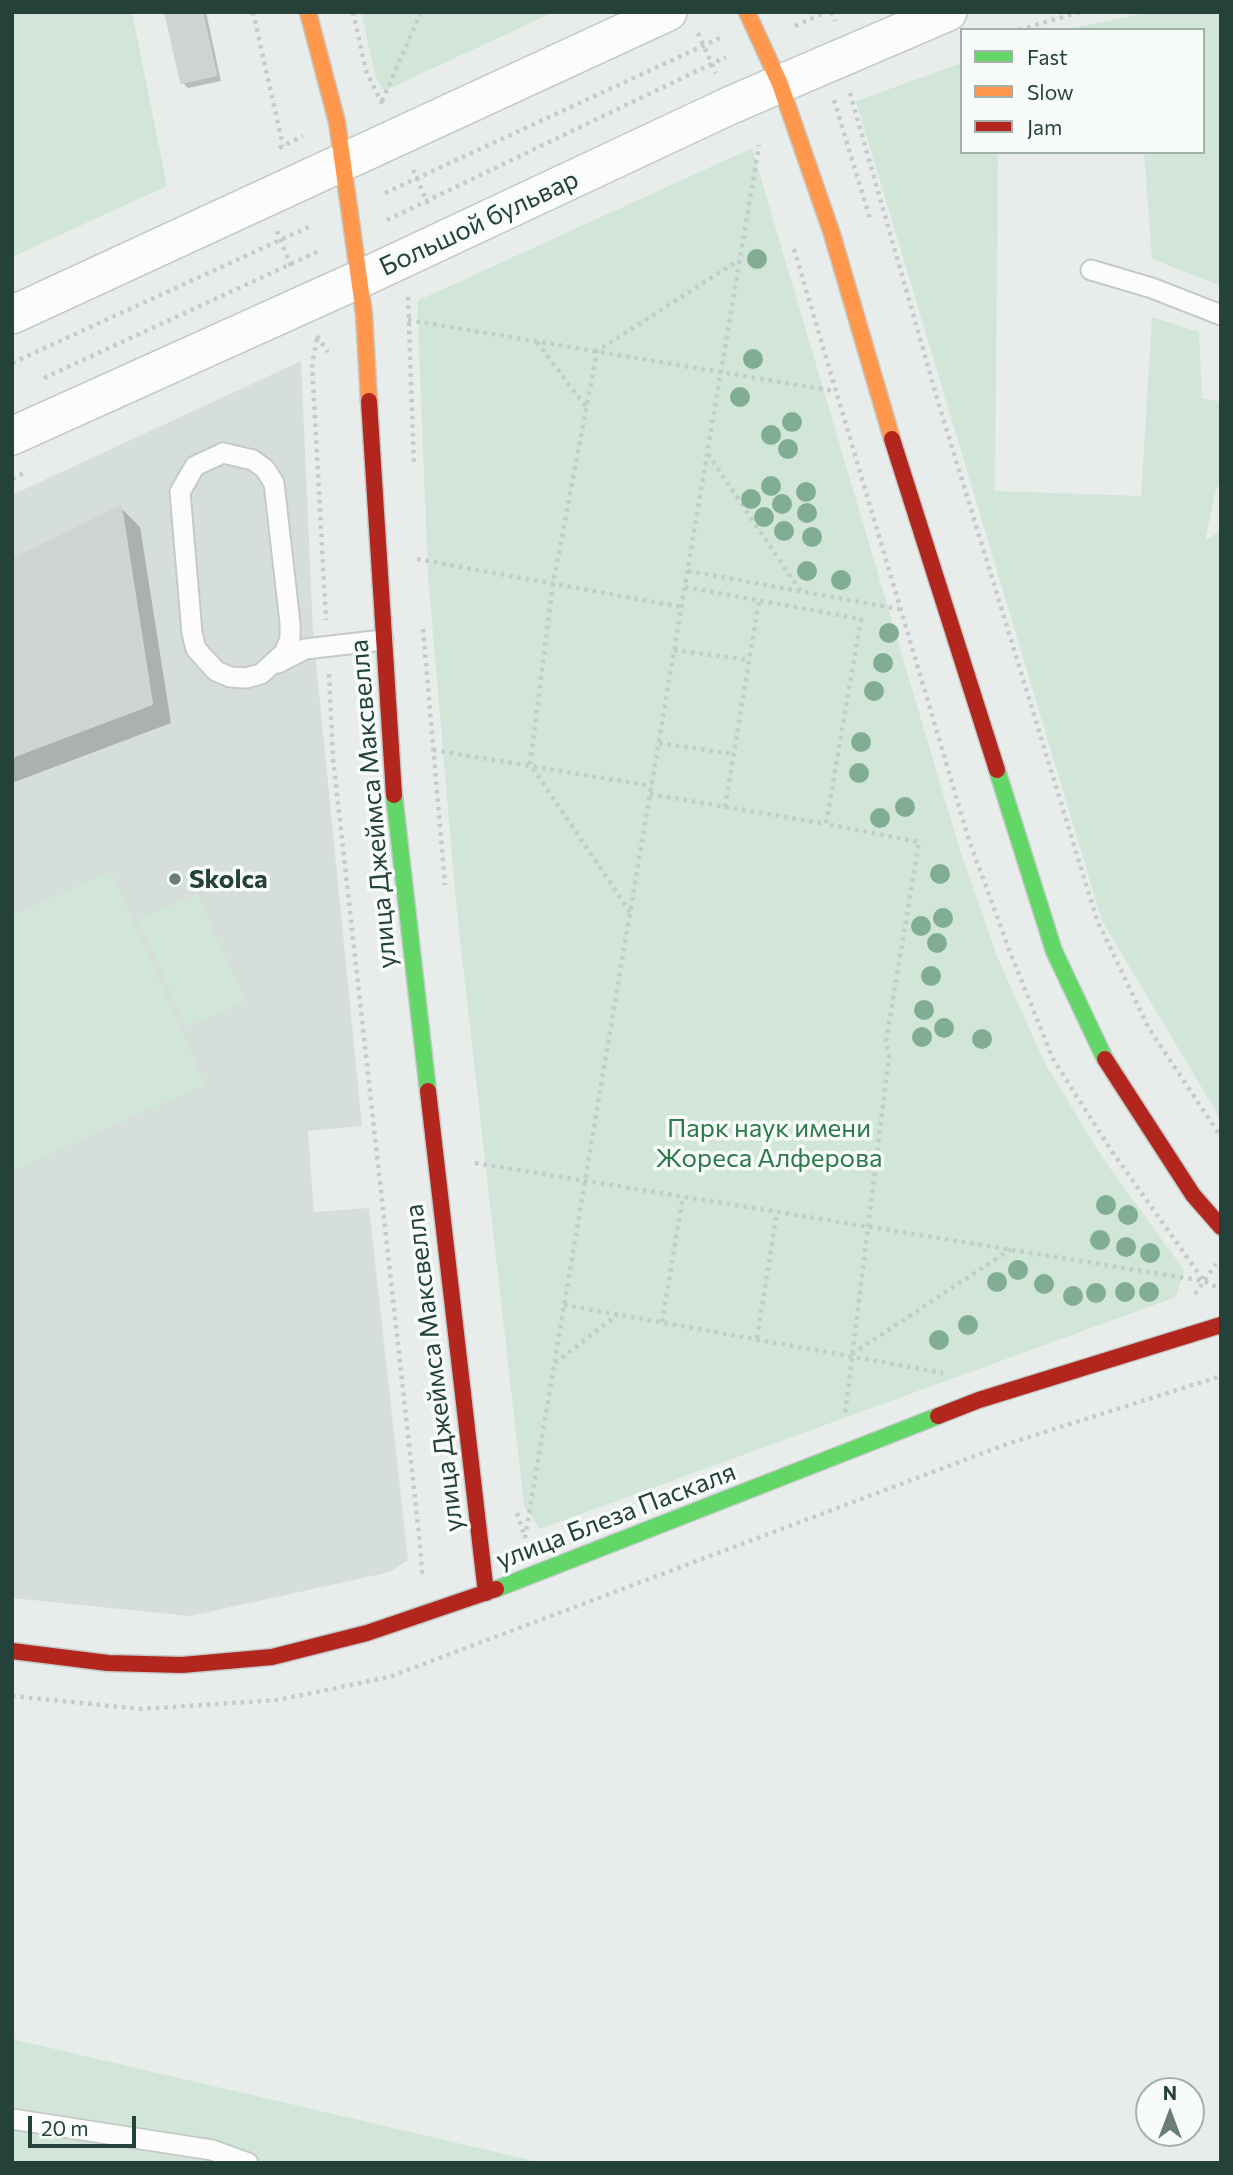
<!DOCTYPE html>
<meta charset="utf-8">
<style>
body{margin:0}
#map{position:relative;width:1233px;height:2175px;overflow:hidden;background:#e8edeb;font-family:Commissioner,sans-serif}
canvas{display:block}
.frame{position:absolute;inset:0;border:14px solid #24423a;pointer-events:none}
.legend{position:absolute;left:960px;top:28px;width:245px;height:126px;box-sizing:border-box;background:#f7fbf9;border:2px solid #a3b1ad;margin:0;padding:9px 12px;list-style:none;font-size:21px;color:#24423a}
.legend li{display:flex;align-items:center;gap:14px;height:35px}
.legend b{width:35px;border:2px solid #a3b1ad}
.north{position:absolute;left:1135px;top:2077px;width:70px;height:70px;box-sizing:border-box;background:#f7fbf9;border:2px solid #a3b1ad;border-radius:50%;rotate:0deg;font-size:19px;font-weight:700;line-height:28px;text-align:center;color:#24423a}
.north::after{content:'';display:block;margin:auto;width:24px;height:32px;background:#697e78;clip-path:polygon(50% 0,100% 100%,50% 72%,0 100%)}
.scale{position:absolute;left:28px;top:2116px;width:108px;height:32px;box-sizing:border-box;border:4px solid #24423a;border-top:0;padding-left:9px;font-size:21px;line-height:24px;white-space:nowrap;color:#24423a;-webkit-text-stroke:5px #f7fbf9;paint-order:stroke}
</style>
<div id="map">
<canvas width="1233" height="2175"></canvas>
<div class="frame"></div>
<ul class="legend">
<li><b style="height:9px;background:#63d668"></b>Fast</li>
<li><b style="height:9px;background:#ff974d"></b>Slow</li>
<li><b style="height:9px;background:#b3261e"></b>Jam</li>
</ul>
<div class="north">N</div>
<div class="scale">20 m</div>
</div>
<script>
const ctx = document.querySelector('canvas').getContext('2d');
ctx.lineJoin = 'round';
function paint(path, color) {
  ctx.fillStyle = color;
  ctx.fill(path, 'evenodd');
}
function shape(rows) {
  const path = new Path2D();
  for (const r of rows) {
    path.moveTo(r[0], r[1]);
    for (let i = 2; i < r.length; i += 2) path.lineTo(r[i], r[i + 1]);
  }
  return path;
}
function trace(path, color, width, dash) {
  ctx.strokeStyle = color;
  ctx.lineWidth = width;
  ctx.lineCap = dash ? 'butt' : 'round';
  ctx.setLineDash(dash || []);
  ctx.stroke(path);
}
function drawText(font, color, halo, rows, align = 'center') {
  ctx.font = font + ' Commissioner,sans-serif';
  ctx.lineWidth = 7;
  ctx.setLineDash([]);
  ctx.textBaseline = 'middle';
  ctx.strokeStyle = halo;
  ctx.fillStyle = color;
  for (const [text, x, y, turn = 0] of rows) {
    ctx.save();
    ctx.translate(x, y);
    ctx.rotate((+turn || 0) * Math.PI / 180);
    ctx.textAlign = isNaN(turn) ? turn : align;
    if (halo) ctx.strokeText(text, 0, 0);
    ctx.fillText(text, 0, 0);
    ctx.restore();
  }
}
paint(shape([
 [301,361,313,631,362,1126,308,1131,314,1212,369,1208,408,1560,390,1572,190,1616,12,1598,12,495]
]), '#d6dedb');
paint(shape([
 [12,12,132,12,167,186,12,257],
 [361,12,554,12,384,91,376,79],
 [1221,12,1221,286,1152,259,1144,152,1203,152,1203,30,1062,30,1147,13],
 [962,63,962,152,998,152,995,491,1141,496,1152,317,1199,332,1202,398,1221,402,1221,482,1216,489,1205,541,1221,530,1221,1120,1102,921,856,101],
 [752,148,958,844,998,959,1045,1063,1102,1157,1184,1270,1176,1297,540,1529,524,1505,456,904,428,576,417,301],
 [111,872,205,1084,12,1171,12,916],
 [197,894,245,1001,187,1027,139,920],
 [12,2039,543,2163,12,2163]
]), '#d1e6d8');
paint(shape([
 [167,12,206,12,221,81,188,88,182,82],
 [121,508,140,527,171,723,12,783,12,561]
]), '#0003');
const building = shape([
 [165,12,202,12,216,75,181,83,165,12],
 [121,506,152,704,12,757,12,559,121,506]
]);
paint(building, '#cfd4d2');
trace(building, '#d1d6d4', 2);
const lane = shape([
 [1091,270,1152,288,1221,315],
 [223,453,253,460,265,469,274,483,290,623,290,639,284,653,261,674,246,678,230,677,216,671,196,649,192,633,180,492,195,466,223,453],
 [278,663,305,649,383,640],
 [12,2119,212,2150,248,2163]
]);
const street = shape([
 [12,315,668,12],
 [12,436,360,279,731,105,948,12]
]);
const fast = shape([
 [997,770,1054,951,1105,1059],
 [394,795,428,1091],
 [496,1589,938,1416]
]);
const slow = shape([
 [308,12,337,122,364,314,369,401],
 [747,12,780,84,832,234,892,439]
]);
const jam = shape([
 [369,401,394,795],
 [892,439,997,770],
 [1105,1059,1193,1195,1221,1227],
 [428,1091,486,1593],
 [938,1416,979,1400,1221,1325],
 [12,1651,108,1663,182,1665,272,1657,367,1633,496,1589]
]);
trace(lane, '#c5cac8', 23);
trace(street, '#c5cac8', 40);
trace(fast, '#c3cbc8', 19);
trace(slow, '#c3cbc8', 19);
trace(jam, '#c3cbc8', 19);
trace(shape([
 [253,12,283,146],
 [353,12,366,71,383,105],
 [831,12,835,21],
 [795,26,826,12],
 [1019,30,1079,12],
 [698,33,716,73],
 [850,93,939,405,1097,920,1148,1027,1221,1137],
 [834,100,870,219],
 [382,101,421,12],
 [279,148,303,136],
 [413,170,428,204],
 [385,193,720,38],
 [387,220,726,57],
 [277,231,292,269],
 [794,249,969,840,1010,952,1053,1059,1111,1150,1204,1281],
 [408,297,414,467],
 [408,320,834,391],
 [317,336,328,352],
 [317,339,312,364,326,620],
 [537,342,586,407],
 [12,363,313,225],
 [44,378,319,251],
 [708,454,801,592],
 [12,479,24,473],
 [417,559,682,607],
 [688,571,899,609],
 [685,587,861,619,826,824,919,842,886,1041,889,1056,845,1414],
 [423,629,445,885],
 [674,650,749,660],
 [329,674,333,758,419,1534,422,1572,417,1574],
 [659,743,734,754],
 [433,750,652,786],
 [650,794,826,824],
 [725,807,759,600],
 [630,912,530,764,553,584,597,351,739,260],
 [475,1163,1204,1281,1216,1287],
 [1195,1294,1216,1264],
 [564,1305,943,1373],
 [662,1322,683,1196],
 [757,1338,777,1212],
 [852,1354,1011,1249],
 [555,1363,617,1315],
 [517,1513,525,1538],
 [525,1538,759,145],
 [12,1696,141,1709,278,1700,389,1677,1007,1444,1221,1376]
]), '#c3ccca', 4.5, [3.5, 5]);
trace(lane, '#fcfcfc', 19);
trace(street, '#fcfcfc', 37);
trace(fast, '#63d668', 16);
trace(slow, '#ff974d', 16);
trace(jam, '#b3261e', 16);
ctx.fillStyle = '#81ae93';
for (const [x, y] of [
 [757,259],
 [753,359],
 [740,397],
 [792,422],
 [771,435],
 [788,449],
 [771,486],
 [806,492],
 [751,499],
 [782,504],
 [807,513],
 [764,517],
 [784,531],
 [812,537],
 [807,571],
 [841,580],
 [889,633],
 [883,663],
 [874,691],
 [861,742],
 [859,773],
 [905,807],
 [880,818],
 [940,874],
 [943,918],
 [921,926],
 [937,943],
 [931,976],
 [924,1010],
 [944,1028],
 [922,1037],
 [982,1039],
 [1106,1205],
 [1128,1215],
 [1100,1240],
 [1126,1247],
 [1150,1253],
 [1018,1270],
 [997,1282],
 [1044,1284],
 [1125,1292],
 [1149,1292],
 [1096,1293],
 [1073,1296],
 [968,1325],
 [939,1340]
]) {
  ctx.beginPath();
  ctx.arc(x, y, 10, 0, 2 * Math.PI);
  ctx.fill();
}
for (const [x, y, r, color] of [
 [175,879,7,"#697e78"]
]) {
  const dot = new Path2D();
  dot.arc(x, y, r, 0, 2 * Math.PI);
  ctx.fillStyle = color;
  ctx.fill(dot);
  trace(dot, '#f7fbf9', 2.5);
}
drawText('26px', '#24423a', '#f7fbf9', [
 ["Большой бульвар",479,223,-25],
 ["улица Джеймса Максвелла",373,804,-95],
 ["улица Джеймса Максвелла",434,1368,-97],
 ["улица Блеза Паскаля",616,1516,-21]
]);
drawText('bold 26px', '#24423a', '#f7fbf9', [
 ["Skolca",189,879]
], 'left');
drawText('26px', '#2d7a4b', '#f7fbf9', [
 ["Парк наук имени",769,1128],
 ["Жореса Алферова",769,1158]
]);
</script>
